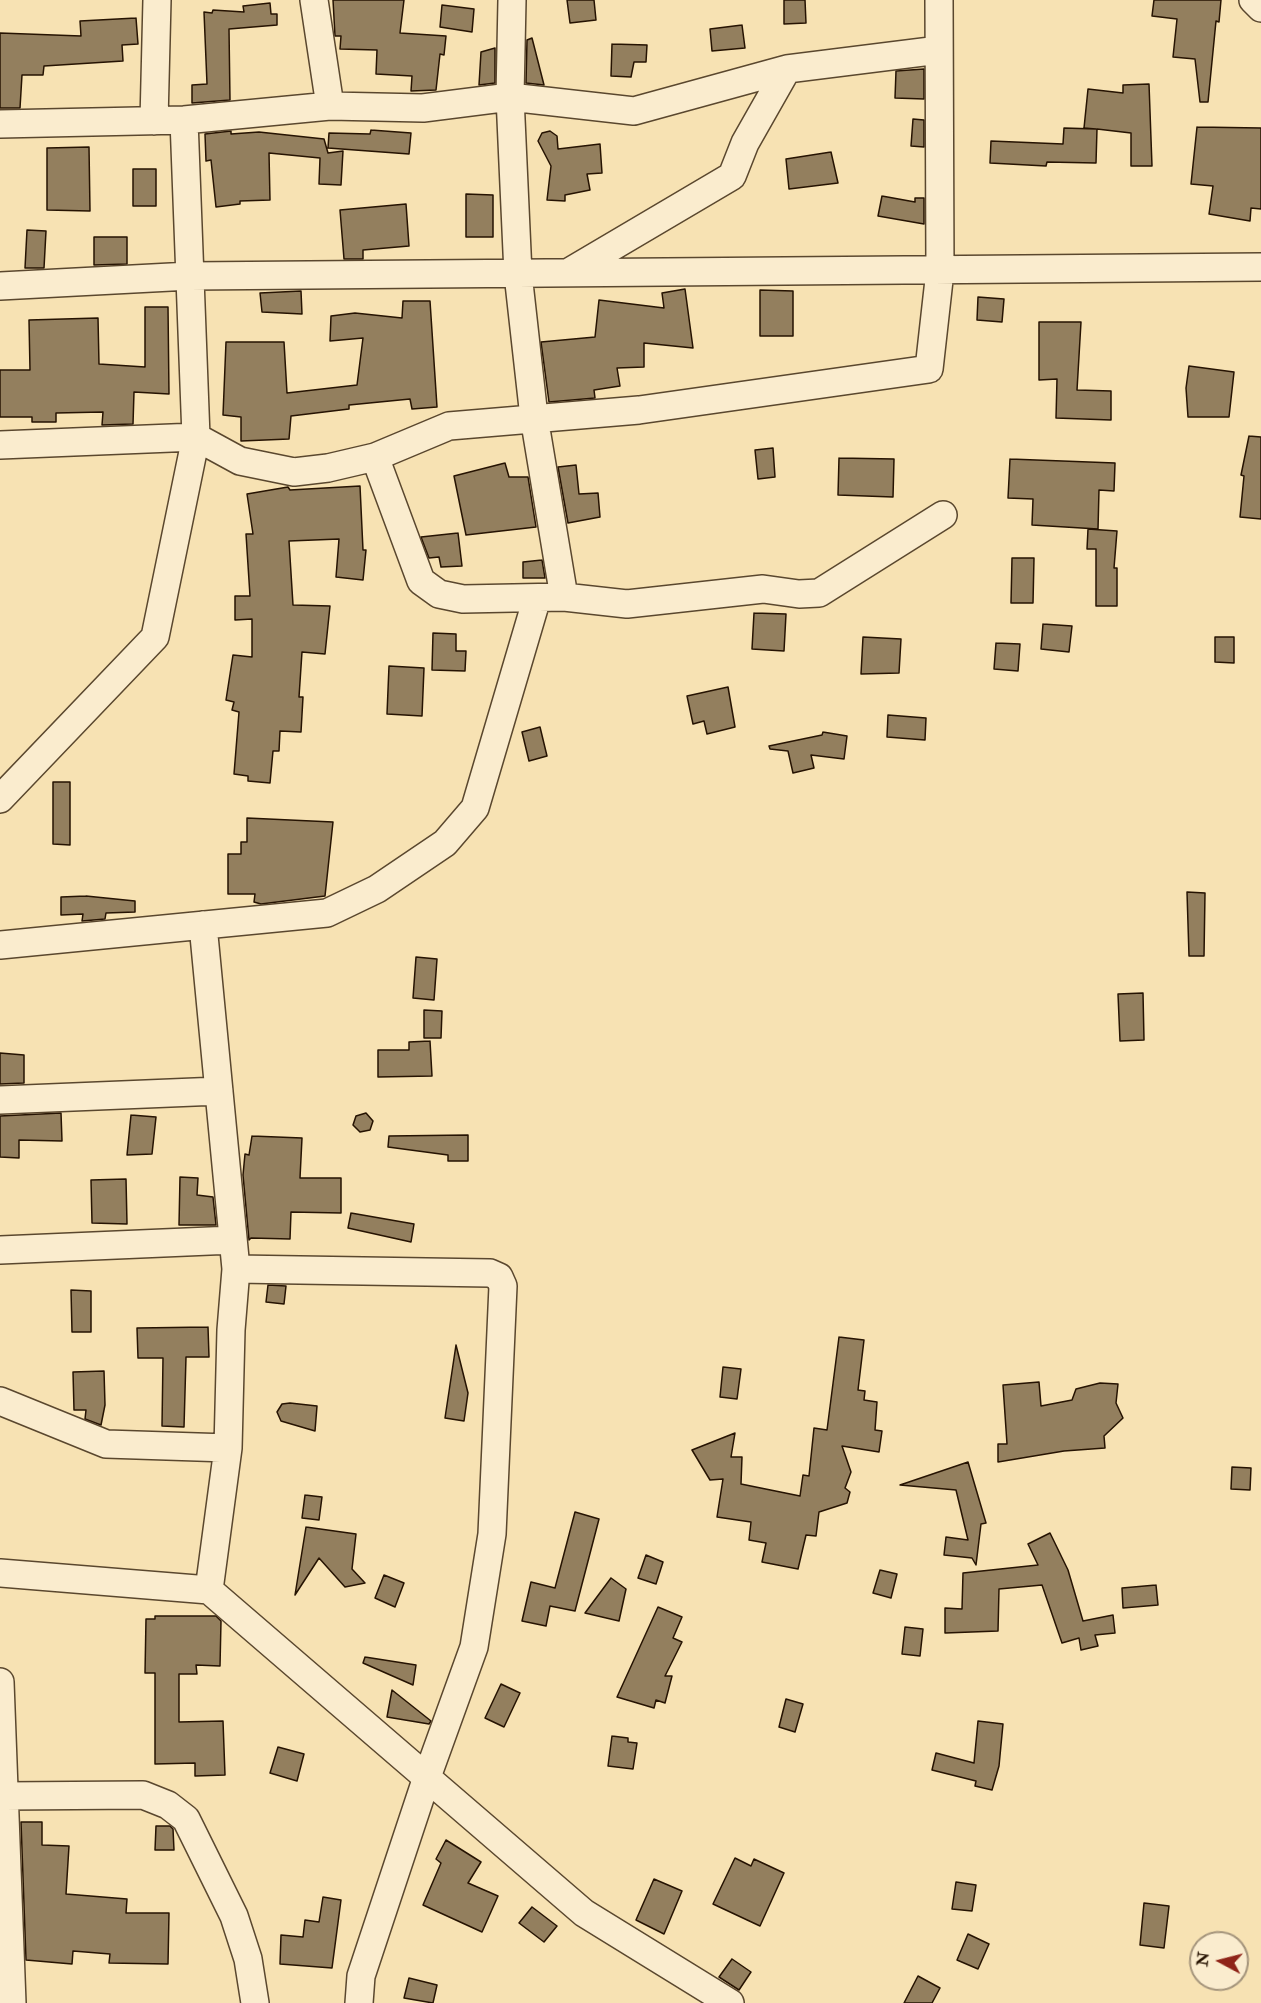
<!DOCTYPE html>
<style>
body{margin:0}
#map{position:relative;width:1261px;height:2003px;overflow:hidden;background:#f7e2b3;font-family:"IM FELL Double Pica",serif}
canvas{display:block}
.north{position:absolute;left:1189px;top:1931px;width:60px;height:60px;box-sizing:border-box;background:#faecce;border:2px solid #a5957c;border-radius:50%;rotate:277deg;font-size:16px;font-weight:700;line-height:24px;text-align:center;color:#261302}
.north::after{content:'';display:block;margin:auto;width:21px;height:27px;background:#8f2418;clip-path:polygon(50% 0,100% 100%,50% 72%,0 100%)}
</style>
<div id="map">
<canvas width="1261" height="2003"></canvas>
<div class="north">N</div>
</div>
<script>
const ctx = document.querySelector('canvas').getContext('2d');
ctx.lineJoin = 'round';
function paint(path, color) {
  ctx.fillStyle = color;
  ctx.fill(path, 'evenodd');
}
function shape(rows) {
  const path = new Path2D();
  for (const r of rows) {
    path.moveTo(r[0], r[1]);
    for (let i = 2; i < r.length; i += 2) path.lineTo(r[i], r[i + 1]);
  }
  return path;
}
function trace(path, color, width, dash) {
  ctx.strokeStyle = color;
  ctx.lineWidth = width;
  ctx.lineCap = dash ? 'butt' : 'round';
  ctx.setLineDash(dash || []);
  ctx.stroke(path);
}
const building = shape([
 [333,0,404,0,400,33,446,36,444,55,440,54,436,90,411,91,412,76,376,74,377,50,340,49,341,36,335,36,333,0],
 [567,0,594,0,596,20,570,23,567,0],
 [784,0,805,0,806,23,784,24,784,0],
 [1154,0,1221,0,1219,22,1216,21,1208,102,1200,102,1195,59,1173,57,1177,19,1152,16,1154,0],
 [270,3,271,14,277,14,277,25,229,29,230,100,192,103,192,85,207,84,204,12,212,13,213,10,244,12,243,6,270,3],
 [442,5,474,9,472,32,440,27,442,5],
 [136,18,138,44,122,45,123,61,44,66,43,75,22,75,20,108,0,108,0,33,81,36,80,21,136,18],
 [742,25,745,48,712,51,710,29,742,25],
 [532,38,544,85,526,83,527,40,532,38],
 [612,44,647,45,646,62,634,62,631,77,611,76,612,44],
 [495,48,495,83,479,85,481,52,495,48],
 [924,69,924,99,895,98,896,71,924,69],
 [1149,84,1152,166,1131,166,1131,133,1097,129,1096,163,1047,162,1046,166,990,163,991,141,1063,144,1064,128,1096,129,1084,128,1088,89,1123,93,1123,85,1149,84],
 [913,119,924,120,924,147,911,146,913,119],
 [1197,127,1261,128,1261,209,1251,208,1250,221,1209,214,1213,186,1191,184,1197,127],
 [371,130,411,133,409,154,328,148,329,133,370,134,371,130],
 [231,131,231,134,259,132,324,139,328,153,343,151,341,185,319,184,320,158,269,153,270,200,240,201,240,204,216,207,211,160,206,161,205,134,231,131],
 [550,131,557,136,558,149,600,144,602,173,587,174,590,190,565,195,565,201,547,200,551,166,538,141,542,133,550,131],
 [89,147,90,211,47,210,47,148,89,147],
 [831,152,838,183,789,189,786,159,831,152],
 [133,169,156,169,156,206,133,206,133,169],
 [466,194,493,195,493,237,466,237,466,194],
 [882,196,915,202,915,198,924,198,924,224,878,216,882,196],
 [406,204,409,246,363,250,363,259,344,259,340,210,406,204],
 [27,230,46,231,44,268,25,268,27,230],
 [94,237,127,237,127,264,94,265,94,237],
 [685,289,693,348,644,343,644,367,617,368,620,386,594,390,595,398,549,402,541,342,595,337,599,300,664,308,662,293,685,289],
 [760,290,793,291,793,336,760,336,760,290],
 [301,291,302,314,262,312,260,293,301,291],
 [978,297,1004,299,1002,322,977,320,978,297],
 [403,301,430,301,437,407,412,409,410,399,349,405,349,409,291,416,289,439,241,441,241,417,223,415,226,342,284,342,287,393,357,385,363,338,330,341,331,316,355,313,402,318,403,301],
 [145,307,168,307,169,394,134,392,133,424,102,425,103,412,56,413,56,422,32,422,32,417,0,417,0,370,30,370,29,320,98,318,99,364,145,367,145,307],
 [1039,322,1081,322,1077,390,1111,391,1111,420,1056,418,1057,379,1039,380,1039,322],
 [1189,366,1234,372,1229,417,1188,417,1186,388,1189,366],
 [1249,436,1261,437,1261,519,1240,517,1244,476,1241,475,1249,436],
 [773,448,775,477,758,479,755,450,773,448],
 [839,458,894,459,893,497,838,495,839,458],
 [1010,459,1115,463,1114,491,1099,490,1098,529,1032,525,1033,499,1008,498,1010,459],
 [505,463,509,477,528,477,536,527,466,535,454,476,505,463],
 [576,465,579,494,598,493,600,517,568,523,558,467,576,465],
 [360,486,363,550,366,550,363,580,336,577,339,539,289,541,293,605,330,606,325,654,302,652,299,697,303,697,301,732,280,731,279,751,273,751,270,783,248,781,248,776,234,774,239,712,232,710,234,702,226,700,233,655,252,657,252,619,235,620,235,596,250,596,246,534,253,534,247,494,288,487,290,490,360,486],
 [1088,529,1117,531,1114,568,1117,568,1117,606,1096,606,1096,549,1087,549,1088,529],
 [458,533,462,566,441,567,439,557,429,558,421,537,458,533],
 [1012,558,1034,558,1033,603,1011,603,1012,558],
 [542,560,545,578,523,578,523,562,542,560],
 [754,613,786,614,784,651,752,649,754,613],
 [1043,624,1072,626,1069,652,1041,649,1043,624],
 [433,633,456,634,456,651,466,651,465,671,432,670,433,633],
 [863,637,901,639,899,673,861,674,863,637],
 [1215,637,1234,637,1234,663,1215,662,1215,637],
 [996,643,1020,644,1018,671,994,669,996,643],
 [389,666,424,668,422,716,387,714,389,666],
 [728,687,735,727,707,734,704,721,693,724,687,696,728,687],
 [888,715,926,718,925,740,887,737,888,715],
 [540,727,547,756,529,761,522,732,540,727],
 [823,732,847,736,844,759,811,755,814,768,793,773,788,751,770,749,769,746,822,735,823,732],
 [53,782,70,782,70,845,53,844,53,782],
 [247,818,333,822,325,896,261,904,254,902,255,894,228,894,228,854,241,854,241,842,247,842,247,818],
 [1187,892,1205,893,1204,956,1189,956,1187,892],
 [86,896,135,901,135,912,106,913,105,919,82,921,83,914,61,915,61,897,86,896],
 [416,957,437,959,434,1000,413,998,416,957],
 [1143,993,1144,1040,1120,1041,1118,994,1143,993],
 [424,1010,442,1011,441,1038,424,1038,424,1010],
 [430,1041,432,1076,378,1077,378,1050,409,1050,409,1042,430,1041],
 [0,1053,24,1055,24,1083,0,1084,0,1053],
 [61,1113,62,1141,19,1140,19,1158,0,1157,0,1116,61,1113],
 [366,1113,373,1121,370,1130,360,1132,353,1125,356,1116,366,1113],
 [131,1115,156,1117,152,1154,127,1155,131,1115],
 [468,1135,468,1161,448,1161,448,1155,388,1147,389,1136,468,1135],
 [252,1136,302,1138,300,1178,341,1178,341,1213,291,1212,290,1239,251,1238,249,1240,243,1175,245,1154,249,1155,252,1136],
 [180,1177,198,1178,197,1195,213,1197,216,1225,179,1225,180,1177],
 [126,1179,127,1224,92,1223,91,1180,126,1179],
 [351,1213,414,1224,411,1242,348,1228,351,1213],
 [268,1285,286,1286,284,1304,266,1302,268,1285],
 [71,1290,91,1291,91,1332,72,1332,71,1290],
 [208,1327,209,1357,186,1357,184,1427,162,1426,163,1358,138,1358,137,1328,208,1327],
 [839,1337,864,1340,858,1390,865,1391,864,1400,877,1402,875,1430,882,1431,879,1452,842,1446,851,1472,845,1488,850,1492,847,1503,819,1512,816,1536,806,1535,798,1569,762,1562,766,1543,749,1540,751,1522,717,1517,723,1479,710,1480,692,1450,735,1433,731,1457,742,1457,741,1484,800,1496,803,1475,809,1476,814,1428,827,1430,839,1337],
 [456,1345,468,1393,464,1421,445,1418,456,1345],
 [723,1367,741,1369,737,1399,720,1397,723,1367],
 [104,1371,105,1405,101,1425,85,1419,86,1410,74,1410,73,1372,104,1371],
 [1039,1382,1041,1406,1072,1400,1076,1389,1100,1383,1118,1384,1116,1403,1123,1418,1104,1436,1105,1448,1064,1451,998,1462,998,1444,1007,1444,1003,1385,1039,1382],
 [290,1403,317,1406,315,1431,281,1421,277,1412,282,1404,290,1403],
 [968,1462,986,1523,981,1524,976,1565,972,1558,944,1555,946,1537,968,1540,956,1490,900,1485,968,1462],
 [1232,1467,1251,1468,1250,1490,1231,1489,1232,1467],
 [305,1495,322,1497,319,1520,302,1518,305,1495],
 [575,1512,599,1519,575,1611,550,1606,546,1626,522,1621,531,1582,555,1588,575,1512],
 [306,1527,356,1534,352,1569,365,1583,345,1587,319,1558,295,1595,306,1527],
 [1050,1533,1068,1570,1083,1621,1113,1615,1115,1633,1095,1635,1098,1646,1081,1650,1079,1638,1062,1643,1042,1585,999,1589,998,1631,945,1633,945,1608,962,1609,963,1573,1038,1565,1028,1544,1050,1533],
 [646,1555,663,1562,656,1584,638,1578,646,1555],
 [880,1570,897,1574,891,1598,873,1593,880,1570],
 [384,1575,404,1583,395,1607,375,1598,384,1575],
 [611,1578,626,1589,619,1621,585,1613,611,1578],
 [1156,1585,1158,1605,1123,1608,1122,1588,1156,1585],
 [658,1607,682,1617,673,1638,682,1642,665,1676,672,1676,665,1703,656,1700,654,1708,617,1697,658,1607],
 [155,1616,216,1616,221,1621,220,1666,196,1665,197,1674,179,1674,179,1722,223,1721,225,1775,195,1776,195,1763,155,1764,155,1673,145,1673,146,1619,155,1619,155,1616],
 [905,1627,923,1629,920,1656,902,1654,905,1627],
 [365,1657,416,1665,413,1685,363,1663,365,1657],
 [501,1684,520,1693,504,1727,485,1718,501,1684],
 [392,1690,431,1721,429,1724,387,1717,392,1690],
 [786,1699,803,1704,795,1732,779,1727,786,1699],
 [978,1721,1003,1724,999,1766,992,1790,975,1786,976,1781,932,1770,936,1753,974,1763,978,1721],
 [612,1736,628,1738,628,1742,637,1743,633,1769,608,1766,612,1736],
 [278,1747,304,1754,297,1781,270,1773,278,1747],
 [21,1822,42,1822,42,1845,69,1846,66,1894,127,1899,126,1913,169,1913,168,1964,109,1963,110,1954,73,1951,72,1964,26,1960,21,1822],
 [156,1826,170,1826,173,1829,174,1850,155,1850,156,1826],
 [446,1840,481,1862,468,1883,498,1896,482,1932,423,1905,441,1863,436,1859,446,1840],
 [735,1858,751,1866,754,1859,784,1873,760,1926,713,1904,735,1858],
 [654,1879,682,1891,664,1934,636,1920,654,1879],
 [956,1882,976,1885,972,1911,952,1909,956,1882],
 [323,1897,341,1900,332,1968,280,1964,281,1935,303,1937,305,1920,319,1922,323,1897],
 [1144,1903,1169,1906,1164,1948,1140,1945,1144,1903],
 [532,1907,557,1926,544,1942,519,1923,532,1907],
 [968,1934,989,1944,978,1969,957,1960,968,1934],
 [732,1959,751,1972,739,1990,719,1977,732,1959],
 [918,1976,940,1988,932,2003,904,2003,918,1976],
 [409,1978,437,1985,433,2003,404,1998,409,1978]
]);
paint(building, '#937f5e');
trace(building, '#261302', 1.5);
const minor = shape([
 [314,0,330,106],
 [512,0,510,97,518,274,534,417,564,597],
 [1253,0,1261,8],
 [154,121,157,0],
 [0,124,184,120,330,106,423,108,510,97,634,111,787,69,939,50],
 [571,271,732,176,745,143,787,69],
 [0,286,190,276,1261,267],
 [0,445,196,437,240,461,294,472,328,468,375,457,449,426,639,410,929,369,940,271,939,0],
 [375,457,421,581,439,594,463,599,564,597,627,604,763,589,799,594,819,593,943,515],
 [0,799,155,637,196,437,184,120],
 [203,925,236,1269,231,1330,228,1448,209,1590],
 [0,945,327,913,377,889,445,843,475,808,537,598],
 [0,1100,219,1091],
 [0,1250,233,1240],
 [236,1269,490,1273,499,1277,503,1286,492,1534,474,1647,427,1777,361,1976,359,2003],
 [0,1401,106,1444,228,1448],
 [0,1573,209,1590,584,1913,730,2003],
 [0,1682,12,2003],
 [4,1796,143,1795,168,1805,186,1819,234,1916,248,1959,255,2003]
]);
trace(minor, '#5a472e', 30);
trace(minor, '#faecce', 27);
</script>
